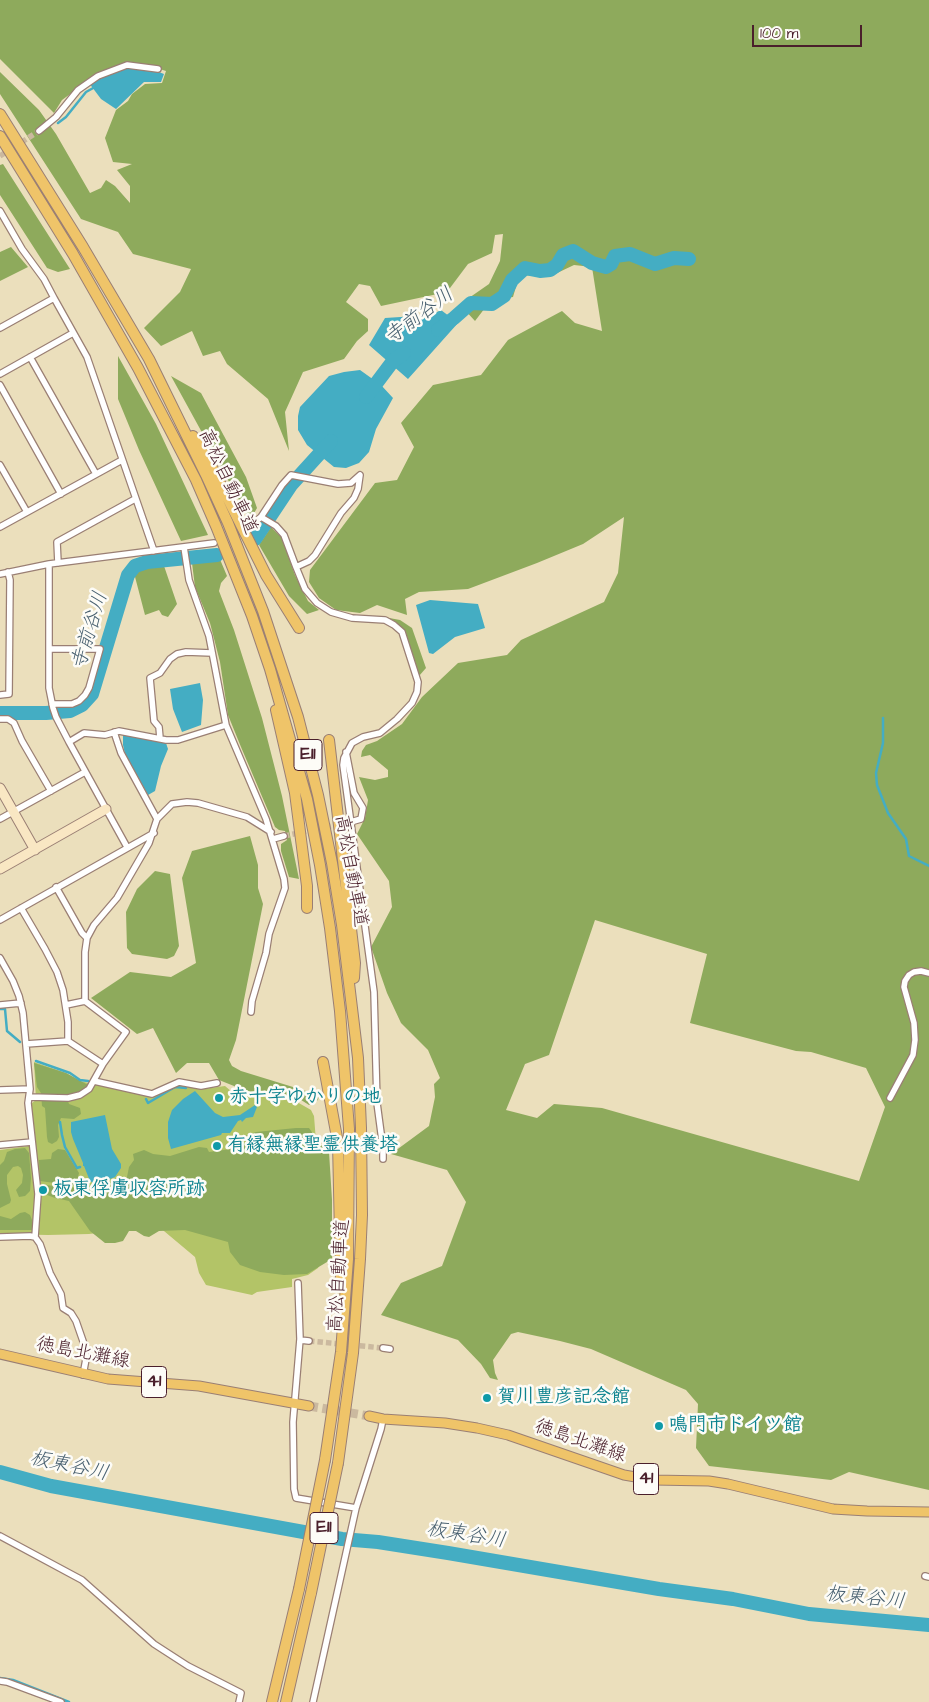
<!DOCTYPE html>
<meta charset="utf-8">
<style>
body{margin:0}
#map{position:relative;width:929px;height:1702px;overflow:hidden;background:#ebdfbc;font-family:"Architects Daughter",sans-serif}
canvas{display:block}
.scale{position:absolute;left:752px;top:25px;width:110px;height:22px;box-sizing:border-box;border:2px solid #4a1f2b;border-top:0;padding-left:6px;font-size:15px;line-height:18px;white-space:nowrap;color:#4a1f2b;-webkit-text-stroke:4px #fdfcf7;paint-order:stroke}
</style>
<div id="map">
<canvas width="929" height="1702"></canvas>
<div class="scale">100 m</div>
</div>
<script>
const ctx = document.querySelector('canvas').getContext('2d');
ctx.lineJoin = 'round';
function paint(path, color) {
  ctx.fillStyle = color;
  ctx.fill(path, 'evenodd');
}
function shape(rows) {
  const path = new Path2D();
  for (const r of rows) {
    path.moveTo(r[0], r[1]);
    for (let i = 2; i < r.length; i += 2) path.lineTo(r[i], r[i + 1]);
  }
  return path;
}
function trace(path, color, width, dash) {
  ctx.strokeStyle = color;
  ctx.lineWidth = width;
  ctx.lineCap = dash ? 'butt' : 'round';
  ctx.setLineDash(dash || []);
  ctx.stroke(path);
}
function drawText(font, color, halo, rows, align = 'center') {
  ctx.font = font + ' "Architects Daughter","Klee One",sans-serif';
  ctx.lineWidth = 5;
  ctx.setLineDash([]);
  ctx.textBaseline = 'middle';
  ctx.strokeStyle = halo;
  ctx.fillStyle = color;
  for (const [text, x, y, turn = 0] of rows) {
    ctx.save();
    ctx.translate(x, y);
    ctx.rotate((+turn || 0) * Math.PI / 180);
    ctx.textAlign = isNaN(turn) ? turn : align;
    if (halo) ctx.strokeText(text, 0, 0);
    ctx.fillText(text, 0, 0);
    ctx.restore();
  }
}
paint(shape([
 [34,1062,66,1073,80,1081,150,1097,179,1084,185,1084,203,1089,225,1086,232,1092,241,1096,265,1096,297,1102,311,1110,314,1116,319,1180,321,1260,318,1268,308,1275,292,1279,292,1287,257,1292,252,1295,206,1285,199,1273,195,1257,158,1226,89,1234,48,1235,0,1234,0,1150,36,1145,31,1108,32,1103,36,1100]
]), '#b3c467');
paint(shape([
 [0,0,929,0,929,1490,849,1472,831,1480,709,1466,696,1448,698,1404,686,1390,591,1349,560,1341,518,1332,511,1334,493,1360,495,1373,498,1380,490,1378,481,1364,458,1340,381,1315,401,1283,442,1266,466,1202,447,1170,391,1154,429,1126,435,1097,434,1084,440,1078,428,1050,401,1023,387,993,371,947,392,907,389,881,357,834,365,818,368,800,359,777,375,780,388,777,388,770,370,755,361,757,362,751,366,745,377,741,402,724,422,697,458,663,507,655,521,640,604,602,618,573,624,517,583,544,537,563,468,589,419,592,405,599,407,615,377,605,360,613,336,610,319,598,309,582,310,570,375,483,397,480,414,447,401,423,433,385,481,375,508,340,562,311,575,323,602,331,592,267,574,265,555,274,519,276,513,297,497,299,488,304,475,321,463,308,466,300,489,284,500,261,503,234,495,235,492,253,468,264,447,292,381,306,370,286,359,284,346,302,368,319,368,331,357,341,344,359,303,372,285,412,289,451,268,399,227,364,220,351,203,356,192,331,161,346,144,328,180,292,191,269,133,254,118,232,81,219,0,94,0,72,39,110,56,134,90,193,101,188,106,180,115,186,130,203,130,186,117,170,132,164,113,162,105,138,116,110,128,101,132,94,145,84,162,83,166,71,147,65,96,75,62,100,54,113,0,59],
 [595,920,707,954,690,1023,796,1051,811,1052,866,1068,885,1107,859,1181,602,1108,554,1104,537,1118,506,1110,525,1064,549,1055],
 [3,164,70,269,58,272,47,268,0,195,0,165],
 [11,247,28,267,0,281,0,252],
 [118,356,156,424,208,535,181,541,139,450,118,399],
 [171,376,201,393,246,477,257,508,250,520],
 [271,527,282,538,295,575,308,601,319,610,307,614,289,596,259,545],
 [219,557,227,576,221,583,219,591,234,630,262,718,282,796,299,879,289,877,281,851,281,844,287,840,285,831,279,830,275,827,241,747,228,715,220,662,210,623,195,587,192,563],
 [163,563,177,604,168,617,162,615,159,610,145,615,134,573,140,567],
 [384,617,400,620,412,628,426,668,419,676,405,632,397,623],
 [250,836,258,865,258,888,263,904,236,1040,229,1060,232,1066,241,1071,319,1095,318,1100,309,1105,298,1098,249,1092,219,1080,209,1063,187,1063,176,1073,153,1028,137,1034,91,998,130,972,171,977,196,963,182,878,192,851],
 [155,871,170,874,179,946,174,956,167,959,132,954,127,948,126,912,137,889],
 [34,1063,66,1073,88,1085,87,1088,76,1093,68,1101,69,1104,80,1108,81,1114,74,1119,61,1118,58,1125,59,1137,57,1141,52,1144,48,1142,47,1137,45,1108,42,1106,41,1093,37,1087],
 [296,1128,309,1128,321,1145,329,1152,332,1200,332,1259,307,1274,284,1275,260,1272,240,1265,230,1252,228,1242,185,1230,159,1231,149,1237,144,1236,136,1231,129,1231,123,1241,115,1243,105,1243,90,1231,69,1201,55,1198,42,1193,41,1191,42,1188,45,1185,89,1189,119,1189,126,1182,129,1167,134,1160,133,1154,144,1150,153,1154,170,1156,199,1147,207,1148,209,1152,231,1149,246,1142,245,1136,256,1132],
 [25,1148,29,1153,31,1178,30,1191,25,1196,19,1197,16,1190,22,1183,23,1175,21,1168,18,1166,13,1167,7,1175,7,1184,11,1200,10,1203,0,1208,0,1165,4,1161,7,1152,15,1149],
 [58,1149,65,1150,79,1173,76,1186,40,1181,39,1160,51,1159,52,1153],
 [25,1212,30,1215,32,1220,32,1230,0,1230,0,1216,11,1219,20,1213]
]), '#8eaa5c');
paint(shape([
 [126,67,151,69,164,74,161,82,144,82,116,109,101,99,89,83,107,73],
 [441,310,458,323,408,379,369,345,385,318,431,315],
 [360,370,381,385,393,398,376,429,369,452,359,463,346,468,334,467,307,445,298,430,298,416,300,407,329,376,344,372],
 [430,600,478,604,485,628,455,637,433,654,429,653,416,605],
 [200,683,203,700,201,725,182,732,173,709,170,689],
 [123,735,166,743,168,749,161,766,155,791,148,795,125,754,123,745],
 [195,1091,215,1113,223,1117,240,1115,255,1105,257,1107,253,1117,246,1118,242,1122,241,1120,238,1121,230,1133,222,1133,221,1135,171,1149,168,1138,168,1122,172,1110,183,1099],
 [105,1115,112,1149,121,1164,121,1168,115,1177,97,1184,93,1183,90,1181,84,1166,83,1166,83,1163,73,1139,71,1132,71,1122]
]), '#44adc3');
trace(shape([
 [58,123,66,117,86,92,95,87],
 [883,718,883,743,876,773,877,785,888,813,906,839,909,856,929,866],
 [0,1009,5,1009,7,1031,20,1042],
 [36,1061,70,1073,80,1080,88,1081],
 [146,1099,148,1103,175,1087,186,1088],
 [60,1122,62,1135,65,1147,77,1168,80,1167],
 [0,1678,13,1680,69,1702]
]), '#44adc3', 2.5);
trace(shape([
 [438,330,454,318,471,303,492,304,504,296,512,280,525,268,540,271,550,270,557,265,563,255,573,251,592,263,606,267,611,264,615,256,630,254,655,264,674,258,689,259],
 [366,397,393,361,404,353],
 [255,539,291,485,331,441],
 [0,713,46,713,70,711,82,705,92,694,128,575,135,566,147,562,217,555],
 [0,1472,51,1486,342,1539,378,1542,448,1553,659,1589,733,1599,809,1614,929,1625]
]), '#44adc3', 14);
trace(shape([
 [0,156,39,131],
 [284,836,354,821],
 [309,1341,383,1348]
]), '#cbb99f', 5.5, [5.5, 3]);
trace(shape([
 [309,1406,369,1416]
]), '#cbb99f', 9, [9, 4.5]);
const street = shape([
 [39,131,56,117,78,90,98,76,127,65,158,69],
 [0,211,22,249,44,279,54,298],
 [0,328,54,298,87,357,154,551],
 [30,357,96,474],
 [0,374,73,333],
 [0,385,61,494],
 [0,465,27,512],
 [250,526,261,517,282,485,291,475,338,484,351,483,360,475,358,489,354,498,341,513,315,555,309,561,296,567,284,535,276,526,261,517],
 [0,527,122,460],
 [184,547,189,580,209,636,226,725,266,819,284,879,285,888,269,934,266,953,252,1001,251,1012],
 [58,563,57,542,135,499],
 [49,564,49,688,53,708,56,717,69,742,127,847],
 [296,567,305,589,317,603,331,612,352,618,385,620,394,625,402,632,418,682,417,692,412,703,397,719,380,733,363,737,352,743,344,758,343,765,374,992,377,1103,383,1148,383,1159],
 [0,574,49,564,214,543],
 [50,649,100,649,89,688,85,695,79,701,72,704,52,704],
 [0,695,9,694,10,580,8,572],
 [0,719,8,719,14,723,22,741,51,791],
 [160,738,159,727,154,721,150,678,160,673,170,659,177,654,186,652,212,653],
 [69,742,84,733,105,735,119,731,166,740,178,740,226,725],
 [346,752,354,793,363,808,361,819,354,821],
 [0,819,85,772],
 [157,819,172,804,187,802,198,803,247,817,271,832],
 [273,839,284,836],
 [56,887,82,933,87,938,85,952,85,1001,126,1032,103,1064,68,1041],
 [21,908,45,949,57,972,63,990,68,1022,68,1041,26,1044],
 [0,920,154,833],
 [87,938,94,925,117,898,149,843,157,819,121,753,114,732],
 [0,958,13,981,19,996,23,1013,30,1089,28,1103,38,1194,35,1237],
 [0,1005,21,1003],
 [66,1005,85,1001],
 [94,1081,152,1094,179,1082,201,1086,217,1083],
 [0,1090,30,1089],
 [29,1097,68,1098,80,1095,89,1089,103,1064],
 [890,1098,913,1055,915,1040,914,1023,904,987,905,981,909,975,914,972,921,971,929,973],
 [0,1145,32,1142],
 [0,1237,30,1236,35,1237,40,1244,50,1273,61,1294,63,1308,71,1313,76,1321,84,1344,86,1359,83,1375],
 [298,1283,300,1339,293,1422,294,1489,296,1498,356,1508],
 [300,1340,309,1341],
 [383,1348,390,1349],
 [0,1536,82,1580,154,1644,188,1666,241,1693,239,1702],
 [925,1576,929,1577],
 [0,1681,7,1682,61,1702],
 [313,1702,356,1508,381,1429,383,1419]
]);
const secondary = shape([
 [0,788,35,850],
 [0,869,106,809]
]);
const primary = shape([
 [0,1354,108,1379,199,1386,309,1406],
 [369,1416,383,1419,445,1423,477,1428,508,1435,624,1475,653,1480,709,1481,728,1484,833,1509,867,1511,929,1512]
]);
const highway = shape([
 [0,114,83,247,149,359,206,475,228,523,263,611,298,717,318,795,332,863,342,925,358,1058,361,1128,362,1215,360,1259,353,1353,338,1463],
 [0,136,73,254,138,368,196,480,216,526,252,616,270,669,307,799,320,865,330,928,340,1011,349,1129,348,1259,341,1352,325,1460],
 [193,436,214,471,266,575,299,628],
 [276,710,295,793,307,886,307,908],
 [329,740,355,963,354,978],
 [323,1062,338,1143,341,1281],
 [272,1702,299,1589],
 [286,1702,311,1593]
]);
trace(street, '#9a7f74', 8);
trace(secondary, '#9a7f74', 11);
trace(primary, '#9a7f74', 11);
trace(highway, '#9a7f74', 12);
trace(street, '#fff', 5.5);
trace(secondary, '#f9e7c3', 9);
trace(primary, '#efc469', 9);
trace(highway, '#efc469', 10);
const highwayBridge = shape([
 [299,1589,325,1460],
 [311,1593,338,1463]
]);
trace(highwayBridge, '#9a7f74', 12, []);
trace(highwayBridge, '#efc469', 10);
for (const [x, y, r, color] of [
 [219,1098,5,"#0f9aa8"],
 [217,1146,5,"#0f9aa8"],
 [43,1190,5,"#0f9aa8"],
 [487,1398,5,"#0f9aa8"],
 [659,1426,5,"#0f9aa8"]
]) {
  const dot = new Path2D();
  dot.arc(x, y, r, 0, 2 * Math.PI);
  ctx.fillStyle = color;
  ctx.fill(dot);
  trace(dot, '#fdfcf7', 2);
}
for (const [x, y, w] of [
 [308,755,28],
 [154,1382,25],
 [646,1479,25],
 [324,1528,28]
]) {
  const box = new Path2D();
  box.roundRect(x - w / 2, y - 15.5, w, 31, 4);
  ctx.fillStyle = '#fdfcf7';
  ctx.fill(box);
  trace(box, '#4a1f2b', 1);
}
drawText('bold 18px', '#4a1f2b', null, [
 ["E11",308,755],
 ["41",154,1382],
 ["41",646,1479],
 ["E11",324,1528]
]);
drawText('19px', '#4a1f2b', '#fdfcf7', [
 ["高松自動車道",227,482,65],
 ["高松自動車道",350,871,80],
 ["高松自動車道",340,1276,-86],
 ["徳島北灘線",83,1354,11],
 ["徳島北灘線",580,1442,19]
]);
drawText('bold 19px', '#0d838f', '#fdfcf7', [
 ["赤十字ゆかりの地",229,1098],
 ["有縁無縁聖霊供養塔",227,1146],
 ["板東俘虜収容所跡",53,1190],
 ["賀川豊彦記念館",497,1398],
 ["鳴門市ドイツ館",669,1426]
], 'left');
drawText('italic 20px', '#475f6f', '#fdfcf7', [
 ["寺前谷川",420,317,-37],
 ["寺前谷川",91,631,-73],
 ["板東谷川",69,1467,12],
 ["板東谷川",466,1536,9],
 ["板東谷川",865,1599,6]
]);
</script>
